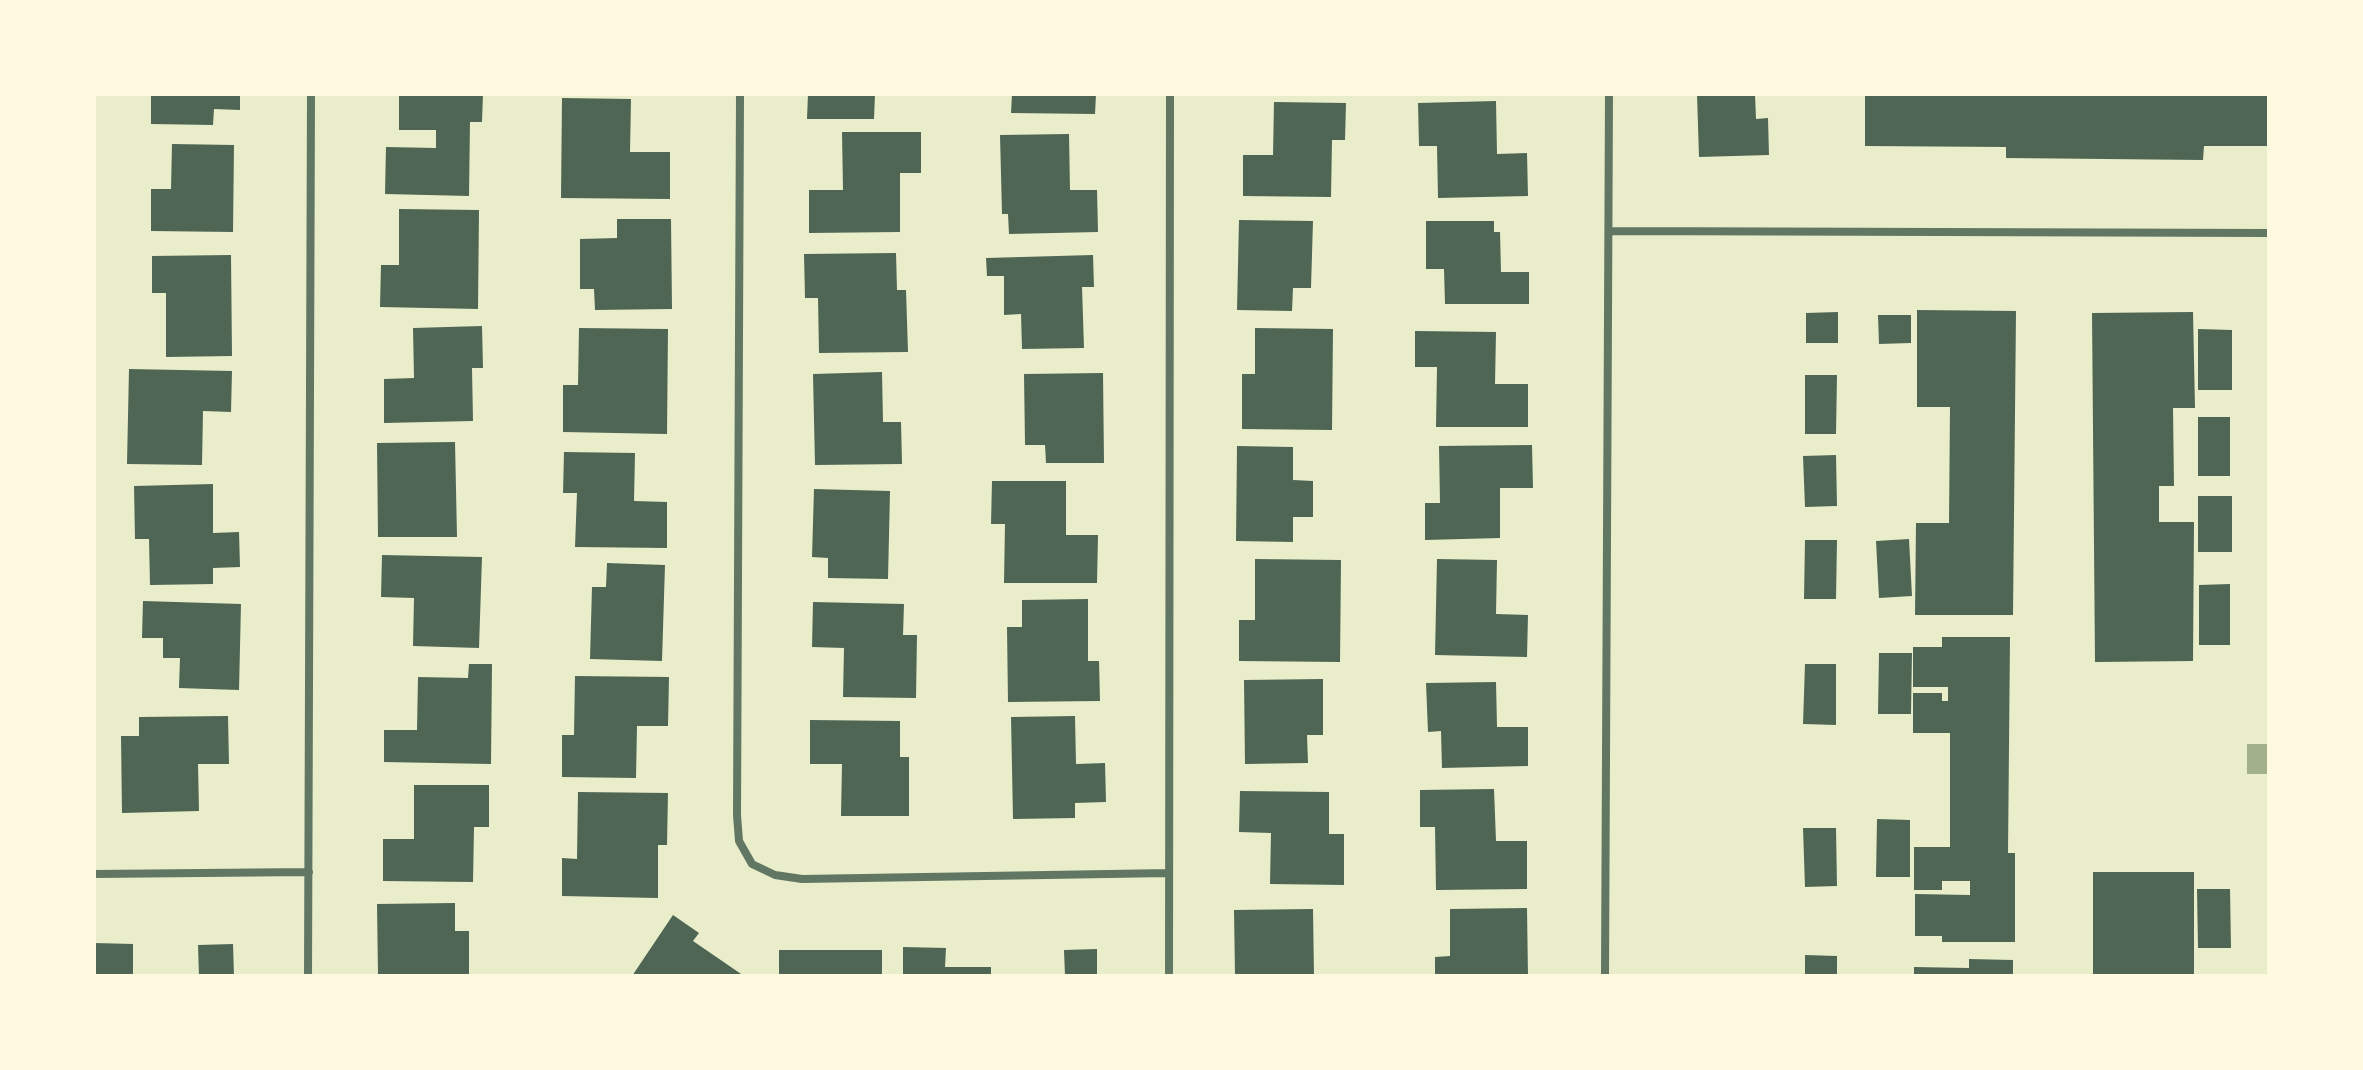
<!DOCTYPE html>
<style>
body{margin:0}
#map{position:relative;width:2363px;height:1070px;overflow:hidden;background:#e9edc9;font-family:"DejaVu Sans",sans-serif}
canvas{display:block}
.frame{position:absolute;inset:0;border:96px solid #fefae0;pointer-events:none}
</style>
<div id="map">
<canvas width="2363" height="1070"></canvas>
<div class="frame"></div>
</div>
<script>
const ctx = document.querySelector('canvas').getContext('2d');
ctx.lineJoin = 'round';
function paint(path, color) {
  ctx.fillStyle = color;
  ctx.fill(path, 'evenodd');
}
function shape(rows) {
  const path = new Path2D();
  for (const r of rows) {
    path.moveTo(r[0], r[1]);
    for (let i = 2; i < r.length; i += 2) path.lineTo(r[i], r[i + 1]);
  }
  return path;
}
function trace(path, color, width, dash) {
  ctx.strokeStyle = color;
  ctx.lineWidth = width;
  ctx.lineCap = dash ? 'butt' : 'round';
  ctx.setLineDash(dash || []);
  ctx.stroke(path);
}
paint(shape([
 [2247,744,2269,744,2269,774,2247,774]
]), '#a3b18a');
paint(shape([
 [151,94,240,94,240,110,214,109,213,125,151,124],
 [399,94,483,94,482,122,470,122,469,196,385,194,386,147,436,148,436,130,399,130],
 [808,94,875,94,874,119,807,119],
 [1012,94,1096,94,1095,114,1011,113],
 [1697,94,1755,94,1756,119,1768,118,1769,155,1699,157],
 [1865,94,2269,94,2269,146,2204,146,2203,160,2006,158,2006,147,1865,146],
 [562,98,631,99,630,152,670,152,670,199,561,198],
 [1496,101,1497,154,1527,153,1528,196,1438,198,1437,146,1419,146,1418,103],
 [1274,102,1346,103,1345,140,1332,140,1331,197,1243,196,1243,155,1273,155],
 [842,132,921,132,921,173,900,173,900,232,809,233,809,190,843,190],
 [1069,134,1070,190,1097,190,1098,232,1009,234,1008,214,1002,214,1000,135],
 [172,144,234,145,233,232,151,231,151,189,171,189],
 [399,209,479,210,478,309,380,307,381,265,399,265],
 [617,219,671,219,672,309,595,310,594,289,580,289,580,239,617,238],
 [1239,220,1313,221,1311,288,1293,288,1292,311,1237,310],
 [1426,221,1494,221,1494,232,1500,232,1501,272,1529,272,1529,304,1445,304,1444,269,1426,269],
 [896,253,897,290,906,290,908,352,819,353,818,298,805,298,804,254],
 [231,255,232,356,166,357,166,293,152,293,152,256],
 [1093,255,1094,287,1082,287,1084,348,1022,349,1021,314,1004,315,1004,276,987,276,986,258],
 [1917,310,2016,311,2013,615,1915,615,1916,523,1949,523,1950,407,1917,407],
 [1838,312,1838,343,1806,343,1806,313],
 [2193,312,2195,408,2173,408,2174,486,2159,486,2159,522,2194,522,2193,661,2095,662,2092,313],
 [1878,315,1911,315,1911,343,1879,344],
 [482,326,483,368,472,368,473,421,384,423,384,379,414,378,413,328],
 [579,328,668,329,667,434,563,432,563,385,578,385],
 [1255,328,1333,329,1332,430,1242,429,1242,374,1255,374],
 [2198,329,2232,330,2232,390,2198,390],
 [1415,331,1496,332,1495,384,1528,384,1528,427,1436,427,1437,367,1415,367],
 [129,369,232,371,231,412,203,411,202,465,127,464],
 [882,372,883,422,901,422,902,464,815,465,813,374],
 [1103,373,1104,463,1046,463,1045,445,1025,445,1024,374],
 [1805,375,1837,375,1836,434,1805,434],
 [2198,417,2230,417,2230,476,2198,476],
 [455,442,457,537,378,537,377,443],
 [1532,445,1533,488,1500,488,1500,538,1425,540,1425,503,1440,503,1439,446],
 [1237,446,1293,447,1293,480,1313,481,1313,517,1293,517,1293,542,1236,541],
 [564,452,635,453,634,501,667,502,667,548,575,547,577,493,563,493],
 [1836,455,1837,506,1805,507,1803,456],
 [992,481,1066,481,1066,535,1098,535,1097,583,1004,583,1005,524,991,524],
 [213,484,213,533,239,532,240,567,213,568,213,584,150,585,149,539,135,539,134,486],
 [814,489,890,491,888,579,828,578,828,558,812,557],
 [2198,496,2232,496,2232,552,2198,552],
 [1909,539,1912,596,1879,598,1876,541],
 [1805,540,1837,540,1836,599,1804,599],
 [382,555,482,557,479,648,413,646,414,598,381,597],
 [1255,559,1341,560,1340,662,1239,661,1239,620,1255,620],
 [1437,559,1497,560,1496,614,1528,615,1527,657,1435,655],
 [607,563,665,565,662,661,590,659,592,587,606,587],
 [2230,584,2230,645,2199,645,2199,585],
 [1088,599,1088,661,1099,661,1100,701,1008,702,1007,627,1022,627,1022,600],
 [143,601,241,604,239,690,179,688,180,658,163,658,163,638,142,638],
 [813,602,904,604,903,635,917,635,916,698,843,697,844,648,812,647],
 [1942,637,2010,637,2008,853,2015,853,2015,942,1942,942,1942,936,1915,936,1915,894,1970,895,1970,881,1942,881,1942,890,1914,890,1914,847,1950,847,1950,733,1913,733,1913,693,1942,693,1942,701,1948,701,1948,687,1913,687,1913,647,1942,647],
 [1879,653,1912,653,1911,714,1878,714],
 [469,664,492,664,491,764,384,762,384,730,417,730,418,677,468,678],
 [1805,664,1836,664,1836,725,1803,724],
 [575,676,669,677,668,726,637,726,636,778,562,777,562,735,574,735],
 [1323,679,1323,735,1307,735,1308,763,1245,764,1244,680],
 [1496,682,1497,727,1528,727,1528,766,1442,768,1441,731,1428,732,1426,683],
 [228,716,229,764,198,764,199,811,122,813,121,736,139,736,139,717],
 [1075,716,1076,764,1105,763,1106,802,1075,803,1075,818,1013,819,1011,717],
 [810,720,900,721,900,757,909,757,909,816,841,816,842,764,810,764],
 [414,785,489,785,489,827,474,827,473,882,383,881,383,839,414,839],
 [1494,789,1496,841,1527,841,1527,889,1436,890,1435,827,1420,827,1420,790],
 [1240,791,1329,792,1329,834,1344,834,1344,885,1270,884,1271,833,1239,832],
 [578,792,668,793,667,845,658,845,658,898,562,896,562,858,577,859],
 [1877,819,1910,820,1910,877,1876,877],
 [1803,828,1836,828,1837,886,1805,887],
 [2093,872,2194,872,2194,976,2093,976],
 [2197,889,2230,889,2231,948,2198,948],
 [455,903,455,931,469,931,469,976,378,976,377,904],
 [1527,908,1528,976,1435,976,1435,957,1450,956,1450,909],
 [1313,909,1314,976,1235,976,1234,910],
 [673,915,699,933,693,941,744,976,632,976],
 [94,943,133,944,133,976,94,976],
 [233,944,234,976,199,976,198,945],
 [903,947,946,948,945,967,991,967,991,976,903,976],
 [1097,949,1097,976,1065,976,1064,950],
 [779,950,882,950,882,976,779,976],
 [1805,955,1837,956,1837,976,1805,976],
 [1969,959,2013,960,2013,976,1914,976,1914,967,1969,968]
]), '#4f6655');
trace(shape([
 [740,94,737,815,739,841,752,864,775,875,802,879,1169,873],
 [1609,231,2269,233],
 [94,874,309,872],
 [308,976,311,94],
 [1169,976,1170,94],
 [1605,976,1609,94]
]), '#617663', 8);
</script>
